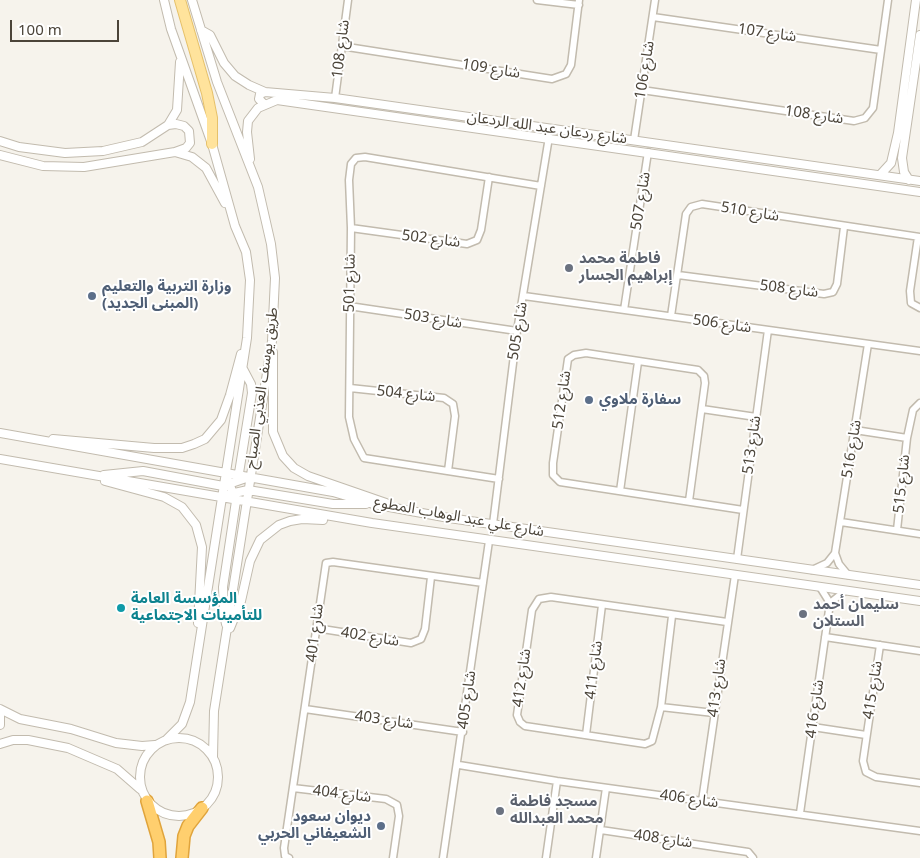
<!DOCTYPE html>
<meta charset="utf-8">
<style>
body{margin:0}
#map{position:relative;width:920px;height:858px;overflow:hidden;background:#f6f3ec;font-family:"Noto Sans",sans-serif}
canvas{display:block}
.scale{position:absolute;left:10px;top:20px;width:109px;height:22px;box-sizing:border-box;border:2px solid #4b4439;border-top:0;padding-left:6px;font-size:15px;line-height:18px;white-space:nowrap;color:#4b4439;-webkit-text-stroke:4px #fff;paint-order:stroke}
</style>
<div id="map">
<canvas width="920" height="858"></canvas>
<div class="scale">100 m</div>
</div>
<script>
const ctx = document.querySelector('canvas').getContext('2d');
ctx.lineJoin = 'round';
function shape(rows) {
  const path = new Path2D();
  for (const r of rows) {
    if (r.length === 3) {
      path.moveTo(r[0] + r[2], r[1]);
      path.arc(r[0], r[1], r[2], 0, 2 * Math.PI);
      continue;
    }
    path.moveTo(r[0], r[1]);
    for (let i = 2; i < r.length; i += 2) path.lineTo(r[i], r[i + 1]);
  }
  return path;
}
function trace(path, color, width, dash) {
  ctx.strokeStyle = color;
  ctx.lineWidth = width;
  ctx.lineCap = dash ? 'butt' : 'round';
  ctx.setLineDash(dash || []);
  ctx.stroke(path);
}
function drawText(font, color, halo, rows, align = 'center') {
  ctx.font = font + ' "Noto Sans","Noto Sans Arabic",sans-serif';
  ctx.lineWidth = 4;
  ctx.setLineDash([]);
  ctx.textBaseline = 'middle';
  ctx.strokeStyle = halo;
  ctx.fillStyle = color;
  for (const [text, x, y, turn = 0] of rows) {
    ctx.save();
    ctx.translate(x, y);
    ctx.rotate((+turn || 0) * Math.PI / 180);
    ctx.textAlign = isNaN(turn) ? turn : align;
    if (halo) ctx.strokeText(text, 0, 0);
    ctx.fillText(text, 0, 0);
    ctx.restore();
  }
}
const minor = shape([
 [537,0,579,5],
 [653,17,881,50],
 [341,46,552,79,566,74,571,65,579,0],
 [642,90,854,121,865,118,873,108,888,0],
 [335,98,348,0],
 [634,140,655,0],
 [351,228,467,244,477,240,481,230,489,177],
 [918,237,910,291,911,303,920,308],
 [678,275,824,294,833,292,837,284,844,227],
 [524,296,920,351],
 [349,306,517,331],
 [624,310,648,152],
 [671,316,686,214,691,207,702,204,920,237],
 [350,388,444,398,453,404,455,416,448,471],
 [702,409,756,417],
 [855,430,907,438],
 [499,479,364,458,354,439,349,417,351,228,349,180,351,164,356,158,365,157,541,186],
 [620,491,638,362],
 [689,501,705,383,704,376,698,370,586,353,574,355,568,359,553,463,553,475,560,482,743,510],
 [841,522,920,534],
 [493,524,517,331,549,137],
 [897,530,907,438,913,410,920,403],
 [737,559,768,330],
 [812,570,827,563,835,553],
 [848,575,839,564,835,553,868,344],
 [820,587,830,603],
 [672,616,661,707,652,741,645,744,525,726,520,722,517,715,532,610,539,599,551,597,727,622],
 [316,628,411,643,421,639,425,629,431,577],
 [825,637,920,651],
 [880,645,863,761,866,772,876,777,920,783],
 [661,707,714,713],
 [305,709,463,732],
 [813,727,866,735],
 [586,735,602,605],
 [459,765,557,781,920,831],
 [293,788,386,799,397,805,399,816,393,858],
 [702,801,735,575],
 [800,813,830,603,845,591],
 [601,830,748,852,753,858],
 [289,858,285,856,284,848,326,563,333,562,483,583],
 [443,858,489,541],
 [546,858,557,781],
 [596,858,606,788]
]);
const tertiary = shape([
 [164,0,171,29,212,144,235,226,246,252,250,280,247,338,190,702,182,724,166,740],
 [192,0,217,82,258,187,271,244,275,278,272,341,214,711,213,757],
 [201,30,210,35,224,63,235,76,249,85,265,92,335,98,920,181],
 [264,104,259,99,260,94,265,92],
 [0,141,19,147,65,153,103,151,142,142,168,125,177,110,180,62],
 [175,152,192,157,206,168,225,203],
 [0,155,43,166,84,167,175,152,186,148,190,143,189,131,184,126,176,124,168,125],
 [250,159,247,132,248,121,258,108,277,100,920,192],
 [880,175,891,163,898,133,916,0],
 [909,180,904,172,902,158,920,35],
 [273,352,273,432,283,456,294,468,308,476,386,503],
 [0,433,333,492,373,504,449,518,920,585],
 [53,439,154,448,182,448,194,444,205,439,221,420,230,395,241,354],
 [0,459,372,523,920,601],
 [225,473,236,501,223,587,224,614,226,624],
 [104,475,143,471,223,486,249,477],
 [238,479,252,393,251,384,242,367],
 [105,481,164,497,182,507,196,525,202,547,198,623],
 [230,494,248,490,333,504,366,504],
 [230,628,241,601,250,561,260,540,279,525,290,521,302,519,323,520],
 [0,709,20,719,71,729,116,743,142,746,155,745],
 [0,715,0,725],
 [179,777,39],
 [0,744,13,740,28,740,68,748,117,769,140,789]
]);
const primary = shape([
 [180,0,207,93,212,118,212,144]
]);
const motorway = shape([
 [147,801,159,842,160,858],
 [182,858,184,836,188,826,202,808]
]);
trace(minor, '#c2bbae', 9);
trace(tertiary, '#c2bbae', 10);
trace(primary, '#e6c16a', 12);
trace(motorway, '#e0a43c', 14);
trace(minor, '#fff', 6);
trace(tertiary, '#fff', 8);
trace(primary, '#ffe39c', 10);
trace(motorway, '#ffcf6e', 11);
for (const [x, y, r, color] of [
 [569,268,5,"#6b7280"],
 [92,296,5,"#5c6f8a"],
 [589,400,5,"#5c6f8a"],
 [121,608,5,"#0f9aa8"],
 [803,614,5,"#6b7280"],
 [500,811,5,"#6b7280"],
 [381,826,5,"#5c6f8a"]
]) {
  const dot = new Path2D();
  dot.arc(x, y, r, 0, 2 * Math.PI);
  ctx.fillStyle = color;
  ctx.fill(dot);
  trace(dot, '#fff', 2);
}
drawText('15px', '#4b4439', '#fff', [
 ["شارع 107",767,33,8],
 ["شارع 108",341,49,-83],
 ["شارع 109",491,69,9],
 ["شارع 106",645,70,-81],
 ["شارع 108",814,115,8],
 ["شارع ردعان عبد الله الردعان",547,128,8],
 ["شارع 507",641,201,-81],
 ["شارع 510",750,212,9],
 ["شارع 502",431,239,7],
 ["شارع 501",350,283,-89],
 ["شارع 508",789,289,7],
 ["شارع 503",433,319,9],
 ["شارع 506",722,324,8],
 ["شارع 505",518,331,-81],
 ["طريق يوسف العذبي الصباح",262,388,-82],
 ["شارع 504",406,394,6],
 ["شارع 512",562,400,-82],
 ["شارع 513",752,445,-82],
 ["شارع 516",852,449,-81],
 ["شارع 515",902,484,-84],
 ["شارع علي عبد الوهاب المطوع",459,517,10],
 ["شارع 401",315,633,-83],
 ["شارع 402",370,637,9],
 ["شارع 411",594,670,-83],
 ["شارع 412",522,678,-82],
 ["شارع 413",717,688,-82],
 ["شارع 415",873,690,-81],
 ["شارع 405",467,700,-82],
 ["شارع 416",815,709,-82],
 ["شارع 403",384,720,8],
 ["شارع 404",342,794,7],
 ["شارع 406",689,799,8],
 ["شارع 408",663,839,8]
]);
drawText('bold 15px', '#5b616d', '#fff', [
 ["فاطمة محمد",579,259],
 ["إبراهيم الجسار",579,276],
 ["سليمان أحمد",813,605],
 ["الستلان",813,622],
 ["مسجد فاطمة",510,802],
 ["محمد العبدالله",510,819]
], 'left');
drawText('bold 15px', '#4e5e75', '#fff', [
 ["وزارة التربية والتعليم",102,287],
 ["(المبنى الجديد)",102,304],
 ["سفارة ملاوي",599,400],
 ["ديوان سعود",371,817,"right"],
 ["الشعيفاني الحربي",371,834,"right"]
], 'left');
drawText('bold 15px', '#0d838f', '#fff', [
 ["المؤسسة العامة",131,599],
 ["للتأمينات الاجتماعية",131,616]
], 'left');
</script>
